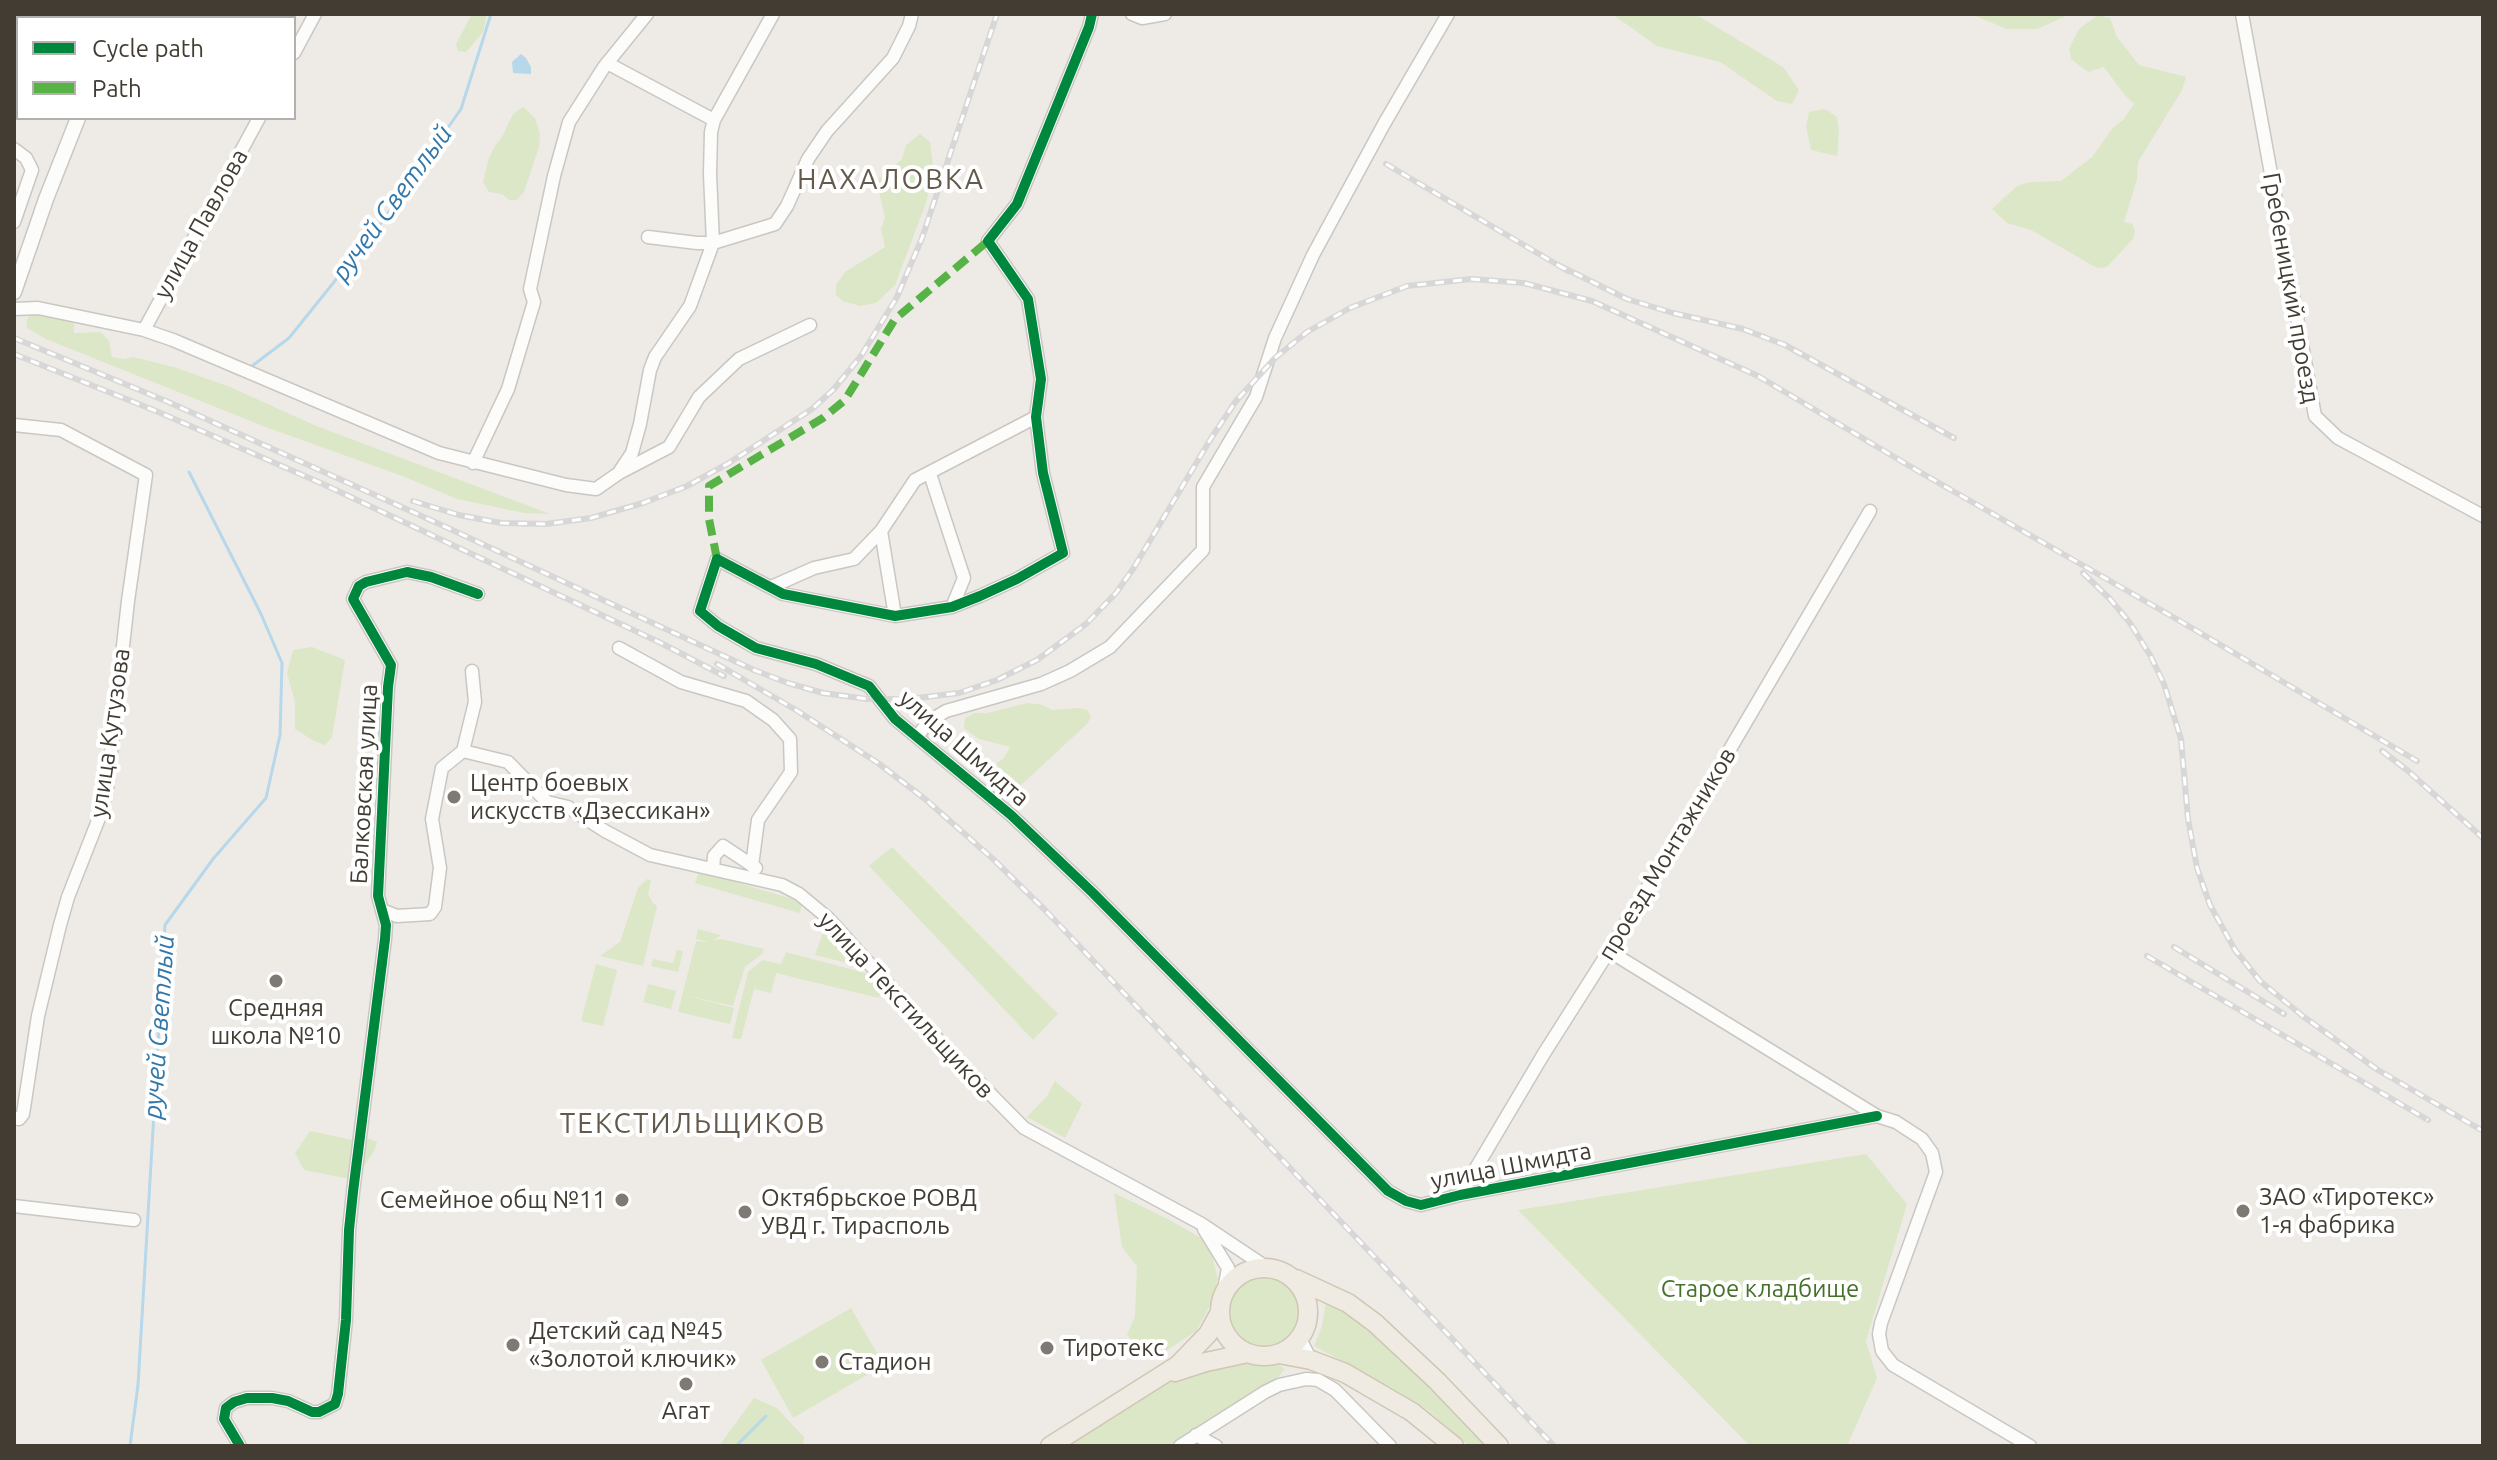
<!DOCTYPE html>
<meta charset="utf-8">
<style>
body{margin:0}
#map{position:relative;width:2497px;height:1460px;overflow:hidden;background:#eeebe6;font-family:Ubuntu,sans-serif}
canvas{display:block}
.frame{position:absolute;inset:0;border:16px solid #423c33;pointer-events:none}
.legend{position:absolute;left:16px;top:16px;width:280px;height:104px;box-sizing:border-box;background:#fff;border:2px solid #b3b1ad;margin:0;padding:10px 14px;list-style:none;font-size:24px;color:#423c33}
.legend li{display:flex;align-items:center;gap:16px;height:40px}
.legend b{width:40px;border:2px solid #b3b1ad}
</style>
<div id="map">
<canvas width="2497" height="1460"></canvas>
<div class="frame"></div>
<ul class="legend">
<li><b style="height:10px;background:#00873e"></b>Cycle path</li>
<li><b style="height:10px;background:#57b346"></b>Path</li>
</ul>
</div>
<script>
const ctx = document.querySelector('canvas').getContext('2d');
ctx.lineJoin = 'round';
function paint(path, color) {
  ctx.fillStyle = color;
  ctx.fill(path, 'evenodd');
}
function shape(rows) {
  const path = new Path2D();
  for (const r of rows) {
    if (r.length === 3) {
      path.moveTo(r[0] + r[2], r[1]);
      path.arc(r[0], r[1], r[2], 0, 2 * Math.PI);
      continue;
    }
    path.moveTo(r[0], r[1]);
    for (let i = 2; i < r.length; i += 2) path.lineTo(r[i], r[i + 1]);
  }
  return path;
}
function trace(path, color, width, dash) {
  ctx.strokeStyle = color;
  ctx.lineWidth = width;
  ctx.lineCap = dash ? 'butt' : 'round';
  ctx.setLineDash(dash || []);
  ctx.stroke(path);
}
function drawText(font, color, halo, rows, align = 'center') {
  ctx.font = font + ' Ubuntu,sans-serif';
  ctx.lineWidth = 8;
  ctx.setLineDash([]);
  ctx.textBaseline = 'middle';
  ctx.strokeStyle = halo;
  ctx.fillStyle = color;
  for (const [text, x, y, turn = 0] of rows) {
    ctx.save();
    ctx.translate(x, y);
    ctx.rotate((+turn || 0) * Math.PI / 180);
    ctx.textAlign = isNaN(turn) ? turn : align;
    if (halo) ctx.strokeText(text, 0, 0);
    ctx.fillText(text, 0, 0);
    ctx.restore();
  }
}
paint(shape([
 [472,14,487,14,483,32,466,52,458,51,456,44],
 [1612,14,1695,14,1783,67,1799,90,1792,104,1777,101,1720,62,1657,46],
 [1971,14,2064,14,2064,17,2037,29,2007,29],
 [2098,15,2110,18,2117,37,2139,65,2186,77,2182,90,2138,162,2137,179,2124,222,2132,224,2135,230,2133,239,2107,267,2097,268,2031,230,2007,223,1992,209,2017,186,2030,182,2061,181,2092,157,2112,129,2124,119,2134,104,2123,93,2104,67,2088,72,2071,59,2069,49,2079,29],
 [523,107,535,118,540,134,539,147,524,192,517,200,509,200,502,194,489,192,483,182,489,158,495,146,502,137,513,114],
 [1825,109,1837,117,1839,131,1837,156,1811,150,1806,126,1809,112],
 [920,134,930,142,933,166,931,181,926,203,895,285,876,303,860,306,843,301,836,295,836,285,845,272,885,247,881,229,885,218,877,181,902,159,906,145],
 [34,313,69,318,74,324,74,333,101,332,109,341,112,357,125,359,133,357,174,367,230,387,314,425,550,514,524,513,457,499,405,477,263,426,46,339,27,328,26,322,29,316],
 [312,647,345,660,332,737,325,745,314,741,295,729,295,702,287,673,293,650],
 [1028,703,1043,705,1052,710,1078,708,1087,710,1091,717,1087,724,1008,797,995,776,994,765,1004,758,1010,747,979,739,964,728,965,718,975,713,987,713],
 [892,847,1058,1014,1033,1040,869,866],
 [699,871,802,902,800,913,695,883],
 [647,879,651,880,648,894,653,903,657,906,643,966,600,956,620,942,638,888],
 [698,929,721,935,713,941,721,939,764,949,762,954,745,967,733,1006,684,995,734,1008,730,1024,678,1012,696,941,710,942,696,939],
 [824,930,860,966,815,955],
 [677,950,683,951,678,972,651,966,653,959,673,963],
 [786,952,884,978,879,998,776,973,771,993,754,989,741,1039,732,1038,748,972,763,960,781,964],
 [596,964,617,970,603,1026,581,1021],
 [648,984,676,991,671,1009,643,1002],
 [1055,1081,1082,1104,1065,1138,1027,1117,1047,1096],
 [310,1131,352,1140,369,1139,377,1142,374,1151,355,1180,304,1170,295,1153],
 [1866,1154,1907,1204,1866,1341,1877,1378,1847,1446,1750,1446,1518,1210],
 [1114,1193,1166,1218,1201,1238,1212,1256,1218,1279,1211,1304,1196,1331,1151,1361,1127,1335,1135,1316,1137,1266,1122,1247],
 [1264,1312,38],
 [1326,1301,1345,1307,1491,1446,1469,1446,1428,1410,1401,1393,1314,1346,1322,1326],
 [851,1308,884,1365,793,1418,761,1360],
 [1249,1362,1279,1365,1285,1369,1278,1377,1167,1446,1062,1446,1175,1379,1217,1366],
 [754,1398,777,1408,804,1437,803,1446,719,1446]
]), '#dbe7c6');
paint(shape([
 [521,54,526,58,531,67,531,74,513,73,512,62]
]), '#b7d7ea');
trace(shape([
 [252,366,289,338,379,226,461,109,491,14],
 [130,1446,138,1385,165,925,213,859,266,798,280,735,282,663,261,614,189,472],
 [736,1446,766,1416]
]), '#b7d7ea', 3);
const minor = shape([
 [1092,14,1089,27,1017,204,988,241,1028,299,1041,379,1036,417,1043,473,1063,553,1017,579,980,596,952,607,895,616,783,594,717,559,700,611,718,626,756,648,816,664,869,686,895,719,1011,815,1093,893,1388,1191,1406,1201,1421,1205,1460,1195,1877,1116],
 [1132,14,1142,18,1165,14],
 [2242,14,2315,416,2338,438,2483,516],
 [294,53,315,14],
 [607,63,714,120],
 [14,149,26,158,32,170,14,222],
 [648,237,697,243,713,243,775,224,787,206,808,159,827,131,893,58,909,26,912,14],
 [14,309,38,308,144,330,173,340,439,453,566,485,596,489,619,473,669,447,699,397,739,359,810,325],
 [144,330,259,118],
 [14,425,61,430,146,475,128,601,107,788,101,813,68,897,60,925,38,1016,23,1114,19,1119,14,1118],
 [473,463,508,389,534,302,530,289,554,176,569,122,604,67,647,14],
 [620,471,632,453,640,424,650,370,655,357,690,306,713,243,710,174,711,132,714,120,773,14],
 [930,474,964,578,952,607],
 [881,531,895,616],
 [771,587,814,568,854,559,881,531,915,480,1036,417],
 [619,648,681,682,746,701,773,720,790,739,791,772,758,820,752,866],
 [917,737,928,722,946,711,1041,684,1070,671,1110,647,1203,550,1203,487,1256,397,1275,338,1313,255,1384,124,1448,14],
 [463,751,475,702,472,671],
 [713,869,714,856,723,846,756,868],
 [382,910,397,916,430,914,435,907,440,868,432,819,442,768,463,751,508,762,547,802,568,807,605,831,650,855,782,885,799,894,828,918,951,1054,1024,1128,1200,1223,1266,1267],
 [1609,951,1877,1116,1896,1122,1922,1139,1932,1153,1936,1172,1881,1323,1879,1334,1882,1351,1893,1365,2030,1446],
 [1460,1195,1543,1055,1609,951,1693,812,1870,511],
 [14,1206,134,1220],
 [1204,1229,1228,1268,1223,1295],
 [1300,1339,1312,1362],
 [1196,1435,1216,1446],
 [240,1446,224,1419,226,1408,234,1402,247,1398,272,1398,288,1401,312,1412,319,1412,335,1404,338,1394,346,1320,349,1230,353,1192,385,939,386,925,378,896,388,687,391,665,353,599,359,586,366,582,407,572,431,577,478,594],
 [1180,1446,1265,1392,1279,1385,1306,1379,1318,1380,1335,1390,1390,1446]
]);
const tertiary = shape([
 [127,18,129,14],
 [14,292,46,199,78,118]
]);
const primary = shape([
 [1264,1312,44],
 [1296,1279,1348,1303,1375,1323,1437,1381,1499,1446],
 [1279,1354,1311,1360,1345,1373,1412,1412,1454,1446],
 [1175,1372,1206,1362,1248,1353],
 [1050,1446,1178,1365,1208,1334,1220,1312]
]);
trace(minor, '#cac7c2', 15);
trace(tertiary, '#cac7c2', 17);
trace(primary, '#cfc7b4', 21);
trace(minor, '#fcfcfb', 12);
trace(tertiary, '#fcfcfb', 14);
trace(primary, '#efebe2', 18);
const rail = shape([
 [1386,164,1568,271],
 [1558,265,1627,299,1673,313,1743,329,1785,345,1954,438],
 [14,338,166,401,435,522,754,670,788,683,823,693,867,699,909,699,959,693,997,680,1037,660,1086,624,1116,593,1133,569,1210,440,1236,401,1275,358,1307,332,1350,308,1407,286,1471,279,1524,283,1592,301,1758,376,1918,471,2180,621,2417,761],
 [14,354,156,411,323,484,661,643,724,676],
 [413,501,459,515,501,523,546,524,591,518,643,503,687,486,729,463,812,409,833,390,861,356,897,297,922,238,997,14],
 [2083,573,2110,599,2130,623,2150,655,2164,684,2181,739,2188,819,2197,868,2210,905,2235,950,2260,981,2304,1017,2378,1070,2483,1131],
 [717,664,796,710,878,763,925,799,993,859,1046,911,1554,1446],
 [2382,751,2407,770,2483,838],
 [2174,947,2284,1014],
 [2147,956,2428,1120]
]);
trace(rail, '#d8d7d7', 6);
trace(rail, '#fff', 3, [9]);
trace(shape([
 [717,559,709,519,709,486,823,418,845,400,895,319,988,241]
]), '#57b346', 8, [16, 8]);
trace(shape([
 [1092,14,1089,27,1017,204,988,241,1028,299,1041,379,1036,417,1043,473,1063,553,1017,579,980,596,952,607,895,616,783,594,717,559,700,611,718,626,756,648,816,664,869,686,895,719,1011,815,1093,893,1388,1191,1406,1201,1421,1205,1460,1195,1877,1116],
 [240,1446,224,1419,226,1408,234,1402,247,1398,272,1398,288,1401,312,1412,319,1412,335,1404,338,1394,346,1320,349,1230,353,1192,385,939,386,925,378,896,388,687,391,665,353,599,359,586,366,582,407,572,431,577,478,594]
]), '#00873e', 10);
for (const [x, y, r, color] of [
 [454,797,8,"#7e7972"],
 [276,981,8,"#7e7972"],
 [622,1200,8,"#7e7972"],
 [2243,1211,8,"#7e7972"],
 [745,1212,8,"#7e7972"],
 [513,1345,8,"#7e7972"],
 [1047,1348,8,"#7e7972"],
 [822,1362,8,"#7e7972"],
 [686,1384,8,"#7e7972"]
]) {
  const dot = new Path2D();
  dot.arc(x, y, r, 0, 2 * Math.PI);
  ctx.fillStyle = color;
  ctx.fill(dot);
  trace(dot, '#fff', 3);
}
drawText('24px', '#423c33', '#fff', [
 ["улица Павлова",201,224,-61],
 ["Гребеницкий проезд",2291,288,80],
 ["улица Кутузова",110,733,-82],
 ["улица Шмидта",964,748,41],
 ["Балковская улица",364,784,-87],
 ["проезд Монтажников",1667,854,-59],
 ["улица Текстильщиков",906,1005,47],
 ["улица Шмидта",1511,1166,-11]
]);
drawText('24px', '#423c33', '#fff', [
 ["Центр боевых",470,783],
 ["искусств «Дзессикан»",470,811],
 ["Средняя",276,1008,"center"],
 ["школа №10",276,1036,"center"],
 ["ЗАО «Тиротекс»",2259,1197],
 ["1-я фабрика",2259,1225],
 ["Октябрьское РОВД",761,1198],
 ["УВД г. Тирасполь",761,1226],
 ["Семейное общ №11",606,1200,"right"],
 ["Детский сад №45",529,1331],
 ["«Золотой ключик»",529,1359],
 ["Тиротекс",1063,1348],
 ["Стадион",838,1362],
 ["Агат",686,1411,"center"]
], 'left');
drawText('24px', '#45712a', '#fff', [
 ["Старое кладбище",1760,1289]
]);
drawText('italic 26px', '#3277a9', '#fff', [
 ["ручей Светлый",392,203,-54],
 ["ручей Светлый",159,1027,-86]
]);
ctx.letterSpacing = '2px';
drawText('28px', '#645a4b', '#fff', [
 ["НАХАЛОВКА",891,180],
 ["ТЕКСТИЛЬЩИКОВ",693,1124]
]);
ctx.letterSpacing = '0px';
</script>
